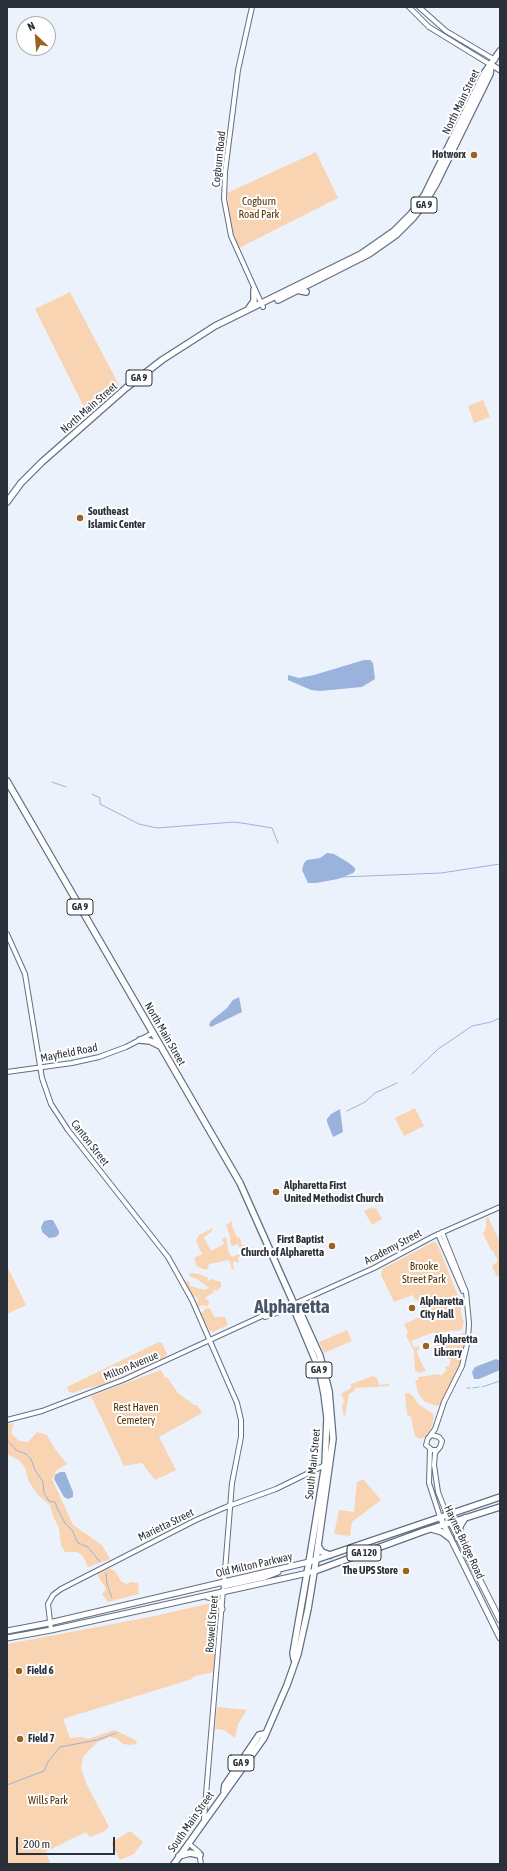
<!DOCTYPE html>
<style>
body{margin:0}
#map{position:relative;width:507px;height:1871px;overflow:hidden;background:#ecf2fc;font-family:"Asap Condensed",sans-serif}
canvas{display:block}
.frame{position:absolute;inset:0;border:8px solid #2b313a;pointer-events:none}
.north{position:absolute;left:16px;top:16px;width:40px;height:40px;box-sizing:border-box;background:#fff;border:1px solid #aaadb0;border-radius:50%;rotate:334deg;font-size:11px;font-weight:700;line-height:16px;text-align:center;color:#2b313a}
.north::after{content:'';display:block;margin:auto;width:14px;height:18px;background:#9c6320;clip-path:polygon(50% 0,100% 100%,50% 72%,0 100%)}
.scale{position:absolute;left:16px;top:1837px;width:99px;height:18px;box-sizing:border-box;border:2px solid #2b313a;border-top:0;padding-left:5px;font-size:12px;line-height:14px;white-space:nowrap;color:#2b313a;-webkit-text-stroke:3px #fff;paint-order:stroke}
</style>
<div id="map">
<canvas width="507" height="1871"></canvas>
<div class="frame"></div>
<div class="north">N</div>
<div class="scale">200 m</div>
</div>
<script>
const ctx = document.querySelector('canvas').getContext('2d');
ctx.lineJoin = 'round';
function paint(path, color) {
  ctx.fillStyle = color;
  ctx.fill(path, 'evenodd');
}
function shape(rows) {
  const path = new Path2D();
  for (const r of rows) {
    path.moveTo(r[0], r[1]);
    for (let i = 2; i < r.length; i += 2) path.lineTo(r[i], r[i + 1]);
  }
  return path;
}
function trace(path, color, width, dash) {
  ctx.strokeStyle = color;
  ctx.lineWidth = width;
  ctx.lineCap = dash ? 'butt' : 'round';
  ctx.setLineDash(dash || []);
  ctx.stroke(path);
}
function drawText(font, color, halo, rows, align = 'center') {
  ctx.font = font + ' "Asap Condensed",sans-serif';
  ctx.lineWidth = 4;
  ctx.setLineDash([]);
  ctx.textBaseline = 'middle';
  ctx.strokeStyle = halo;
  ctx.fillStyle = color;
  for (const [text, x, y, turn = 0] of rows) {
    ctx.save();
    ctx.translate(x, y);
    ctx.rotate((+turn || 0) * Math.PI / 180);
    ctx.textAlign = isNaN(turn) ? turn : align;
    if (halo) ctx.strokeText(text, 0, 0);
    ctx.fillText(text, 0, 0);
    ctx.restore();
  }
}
paint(shape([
 [316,152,338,198,239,248,231,225,227,193],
 [70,292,120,387,88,415,35,309],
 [483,400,490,417,474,423,468,406],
 [415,1108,424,1126,404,1136,395,1118],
 [372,1207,373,1209,376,1208,382,1219,372,1225,364,1211],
 [488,1217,500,1242,500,1276,497,1277,492,1266,498,1261,493,1251,491,1250,483,1234,486,1228,486,1218],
 [232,1221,232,1226,237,1237,240,1238,242,1245,245,1245,248,1249,254,1247,251,1253,238,1257,239,1263,234,1261,233,1264,234,1269,232,1269,229,1260,209,1264,207,1270,197,1267,194,1258,202,1254,196,1241,199,1235,213,1228,211,1232,204,1237,211,1251,224,1244,222,1239,226,1237,229,1253,232,1257,242,1253,238,1244,232,1246,230,1243,230,1236,226,1225],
 [433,1242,437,1243,459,1298,462,1318,464,1321,462,1330,440,1332,435,1335,434,1332,411,1341,414,1348,418,1346,420,1349,417,1350,418,1356,426,1371,418,1373,417,1371,415,1371,414,1351,406,1336,408,1332,404,1324,422,1316,420,1311,422,1309,417,1299,415,1300,413,1295,394,1302,381,1275,382,1269],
 [7,1266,26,1305,7,1314],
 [190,1273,199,1274,208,1278,207,1282,211,1279,221,1282,221,1287,216,1291,212,1289,214,1292,205,1298,209,1301,208,1306,202,1305,198,1308,196,1305,198,1300,197,1297,192,1296,186,1284,187,1280,189,1282,190,1286,204,1290,209,1288,197,1279,189,1276],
 [210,1308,214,1317,225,1317,228,1325,213,1332,209,1330,201,1314,205,1309],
 [347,1330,352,1341,324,1353,319,1342],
 [464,1333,466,1335,463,1353,459,1368,440,1405,437,1406,425,1402,418,1393,415,1380,418,1380,418,1377,439,1374,440,1376,444,1373,447,1370,445,1368,446,1366,449,1367,451,1359,448,1359,449,1354,445,1345,436,1349,435,1346],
 [159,1342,162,1343,167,1354,164,1358,102,1385,83,1389,73,1393,69,1392,67,1387],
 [161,1370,165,1378,167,1377,178,1393,194,1405,197,1405,202,1413,159,1437,176,1470,155,1480,142,1463,124,1466,91,1396],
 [373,1376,377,1378,379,1385,389,1384,389,1386,355,1388,354,1391,349,1394,345,1416,343,1414,342,1406,344,1401,341,1394,351,1388,351,1384],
 [405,1393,409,1393,413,1396,418,1404,432,1413,434,1417,430,1432,423,1438,420,1439,415,1436,411,1417,407,1415],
 [14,1423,11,1433,19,1441,28,1442,37,1432,47,1435,55,1449,67,1464,57,1470,52,1479,73,1525,102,1545,110,1559,88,1567,83,1556,77,1552,65,1552,61,1545,59,1528,53,1516,50,1505,38,1495,29,1482,25,1468,20,1461,7,1454,7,1424],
 [363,1479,381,1500,352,1522,350,1536,334,1534,339,1510,354,1512,357,1482],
 [109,1568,115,1571,121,1581,126,1584,132,1582,138,1583,139,1594,108,1602,102,1594,106,1589,98,1576,98,1574],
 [215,1602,217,1608,218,1640,215,1672,194,1676,192,1679,63,1719,70,1738,81,1737,88,1739,115,1730,137,1741,136,1744,131,1745,123,1744,117,1739,110,1737,98,1742,90,1749,83,1757,81,1768,86,1783,109,1827,105,1831,90,1837,86,1832,45,1852,51,1864,7,1864,7,1644,155,1616],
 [217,1707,247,1710,238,1724,235,1738,224,1730,215,1729],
 [130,1831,143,1842,134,1854,120,1860,111,1843]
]), '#f9d4b2');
paint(shape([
 [364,660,370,660,373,663,375,679,362,687,320,691,311,690,288,680,288,675,299,678,314,675],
 [327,853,334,854,349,863,355,868,355,871,353,873,338,879,316,883,308,883,302,870,304,863,307,860,320,858],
 [239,997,242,1012,211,1027,209,1025,211,1021,227,1008,233,1000],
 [340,1109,343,1132,333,1137,327,1122,327,1119,331,1114],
 [49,1220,53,1220,59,1231,59,1234,56,1237,49,1238,42,1232,41,1227,44,1221],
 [496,1359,500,1361,500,1370,479,1379,474,1379,472,1372,475,1367],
 [60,1472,65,1472,73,1492,73,1497,68,1499,64,1497,54,1479,55,1475]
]), '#9ab3dd');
trace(shape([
 [52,782,66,787],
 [92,794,100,798,100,804,139,824,157,828,234,822,248,824,272,828,278,843],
 [342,877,441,873,500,864],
 [412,1074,438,1049,459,1035,472,1026,491,1022,500,1018],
 [347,1111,365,1102,375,1093,397,1083],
 [482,1387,500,1381],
 [467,1388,470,1388],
 [473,1388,479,1387],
 [7,1440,16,1450,26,1454,31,1459,35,1470,43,1482,44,1493,49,1501,55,1502,58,1510,65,1523,72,1530,78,1543,88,1547,100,1562],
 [106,1573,107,1584,112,1598],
 [7,1785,44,1771,48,1762,60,1747,97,1740,116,1733]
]), '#9ab3dd', 1);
const tertiary = shape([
 [252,7,238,70,225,172,224,199,231,236,263,307],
 [409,7,429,27,491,65],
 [419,7,446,31,495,60],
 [7,934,25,974,42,1078,51,1104,68,1130,168,1257,192,1300,237,1403,241,1420,241,1437,232,1483,224,1583],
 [7,1072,72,1063,99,1057,126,1047,153,1033],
 [438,1234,463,1291],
 [265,1317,288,1309,294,1304,374,1268,434,1236,500,1207],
 [7,1420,42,1411,123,1380,286,1305,294,1304],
 [430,1436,435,1429,444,1402,462,1366,468,1340,469,1323,466,1292,442,1232],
 [430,1449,429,1483,440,1517],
 [437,1450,432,1450,426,1445,428,1438,432,1435,439,1437,442,1441,440,1447,435,1453,434,1465,438,1492,447,1515],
 [51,1630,48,1604,53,1595,61,1589,196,1520,226,1507,276,1489,325,1465],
 [204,1819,223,1590],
 [188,1843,199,1852,201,1864]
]);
const secondary = shape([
 [492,65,500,70],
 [447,1515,500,1620],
 [440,1517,500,1638],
 [224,1586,265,1577,278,1572],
 [208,1597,217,1599,222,1609],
 [7,1631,49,1623,309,1562],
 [7,1638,51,1630,308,1573]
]);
const primary = shape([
 [297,290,306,292],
 [278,300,369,254,396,235,413,218,424,204,436,184,490,74,491,66],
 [249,308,254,301,254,290],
 [7,502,21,483,42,462,126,388,162,360,215,326,361,254,394,231,411,214,425,194,485,72,500,51],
 [7,781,240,1183,285,1284,294,1304,300,1312,320,1356,329,1391,333,1439,316,1560],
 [140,1040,150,1041,160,1046],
 [294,1307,296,1314,319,1369,324,1394,327,1418,325,1465,309,1562]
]);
const trunk = shape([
 [432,1529,442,1532,450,1538],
 [458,1538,460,1526,465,1518],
 [318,1546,322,1552,330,1555],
 [312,1572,424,1531,500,1507],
 [294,1659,293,1653,309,1562,500,1497],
 [224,1791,225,1785,259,1735,264,1734],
 [179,1856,190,1853,200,1855],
 [174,1864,264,1738,287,1685,298,1654,308,1609,316,1560]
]);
trace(tertiary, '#626f84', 6);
trace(secondary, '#626f84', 7);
trace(primary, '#626f84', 8);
trace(trunk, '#626f84', 8);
trace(tertiary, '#fff', 4);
trace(secondary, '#fff', 5);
trace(primary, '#fff', 5.5);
trace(trunk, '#fff', 5.5);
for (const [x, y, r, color] of [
 [474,155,4,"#9c6320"],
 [80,518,4,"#9c6320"],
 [276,1192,4,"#9c6320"],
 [332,1246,4,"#9c6320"],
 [412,1308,4,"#9c6320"],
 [426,1346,4,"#9c6320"],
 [406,1571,4,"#9c6320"],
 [19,1671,4,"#9c6320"],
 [20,1739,4,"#9c6320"]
]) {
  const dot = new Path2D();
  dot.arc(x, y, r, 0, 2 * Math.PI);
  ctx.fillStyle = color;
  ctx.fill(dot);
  trace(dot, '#fff', 1.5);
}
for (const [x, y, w] of [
 [424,205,26],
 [139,378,26],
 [80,907,26],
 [319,1370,26],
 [364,1553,34],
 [241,1763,26]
]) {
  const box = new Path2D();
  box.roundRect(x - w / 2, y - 8, w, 16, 3);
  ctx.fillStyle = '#fff';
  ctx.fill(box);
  trace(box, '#2b313a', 1);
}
drawText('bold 10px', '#2b313a', null, [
 ["GA 9",424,205],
 ["GA 9",139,378],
 ["GA 9",80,907],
 ["GA 9",319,1370],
 ["GA 120",364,1553],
 ["GA 9",241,1763]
]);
drawText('11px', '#2b313a', '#fff', [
 ["North Main Street",461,102,-64],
 ["Cogburn Road",219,159,-84],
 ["North Main Street",89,408,-41],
 ["North Main Street",165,1034,60],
 ["Mayfield Road",69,1053,-11],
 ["Canton Street",90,1143,52],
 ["Academy Street",393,1247,-28],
 ["Milton Avenue",131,1366,-23],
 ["South Main Street",313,1464,-84],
 ["Marietta Street",166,1525,-26],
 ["Haynes Bridge Road",464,1542,65],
 ["Old Milton Parkway",254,1565,-13],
 ["Roswell Street",212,1624,-85],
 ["South Main Street",191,1822,-55]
]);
drawText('bold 11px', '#2b313a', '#fff', [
 ["Hotworx",466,155,"right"],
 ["Southeast",88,512],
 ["Islamic Center",88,525],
 ["Alpharetta First",284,1186],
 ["United Methodist Church",284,1199],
 ["First Baptist",324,1240,"right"],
 ["Church of Alpharetta",324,1253,"right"],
 ["Alpharetta",420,1302],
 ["City Hall",420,1315],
 ["Alpharetta",434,1340],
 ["Library",434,1353],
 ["The UPS Store",398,1571,"right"],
 ["Field 6",27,1671],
 ["Field 7",28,1739]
], 'left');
drawText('11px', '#563102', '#fff', [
 ["Cogburn",259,202],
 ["Road Park",259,215],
 ["Brooke",424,1267],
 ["Street Park",424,1280],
 ["Rest Haven",136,1408],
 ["Cemetery",136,1421],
 ["Wills Park",48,1801]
]);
drawText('bold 19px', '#495569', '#fff', [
 ["Alpharetta",292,1307]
]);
</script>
